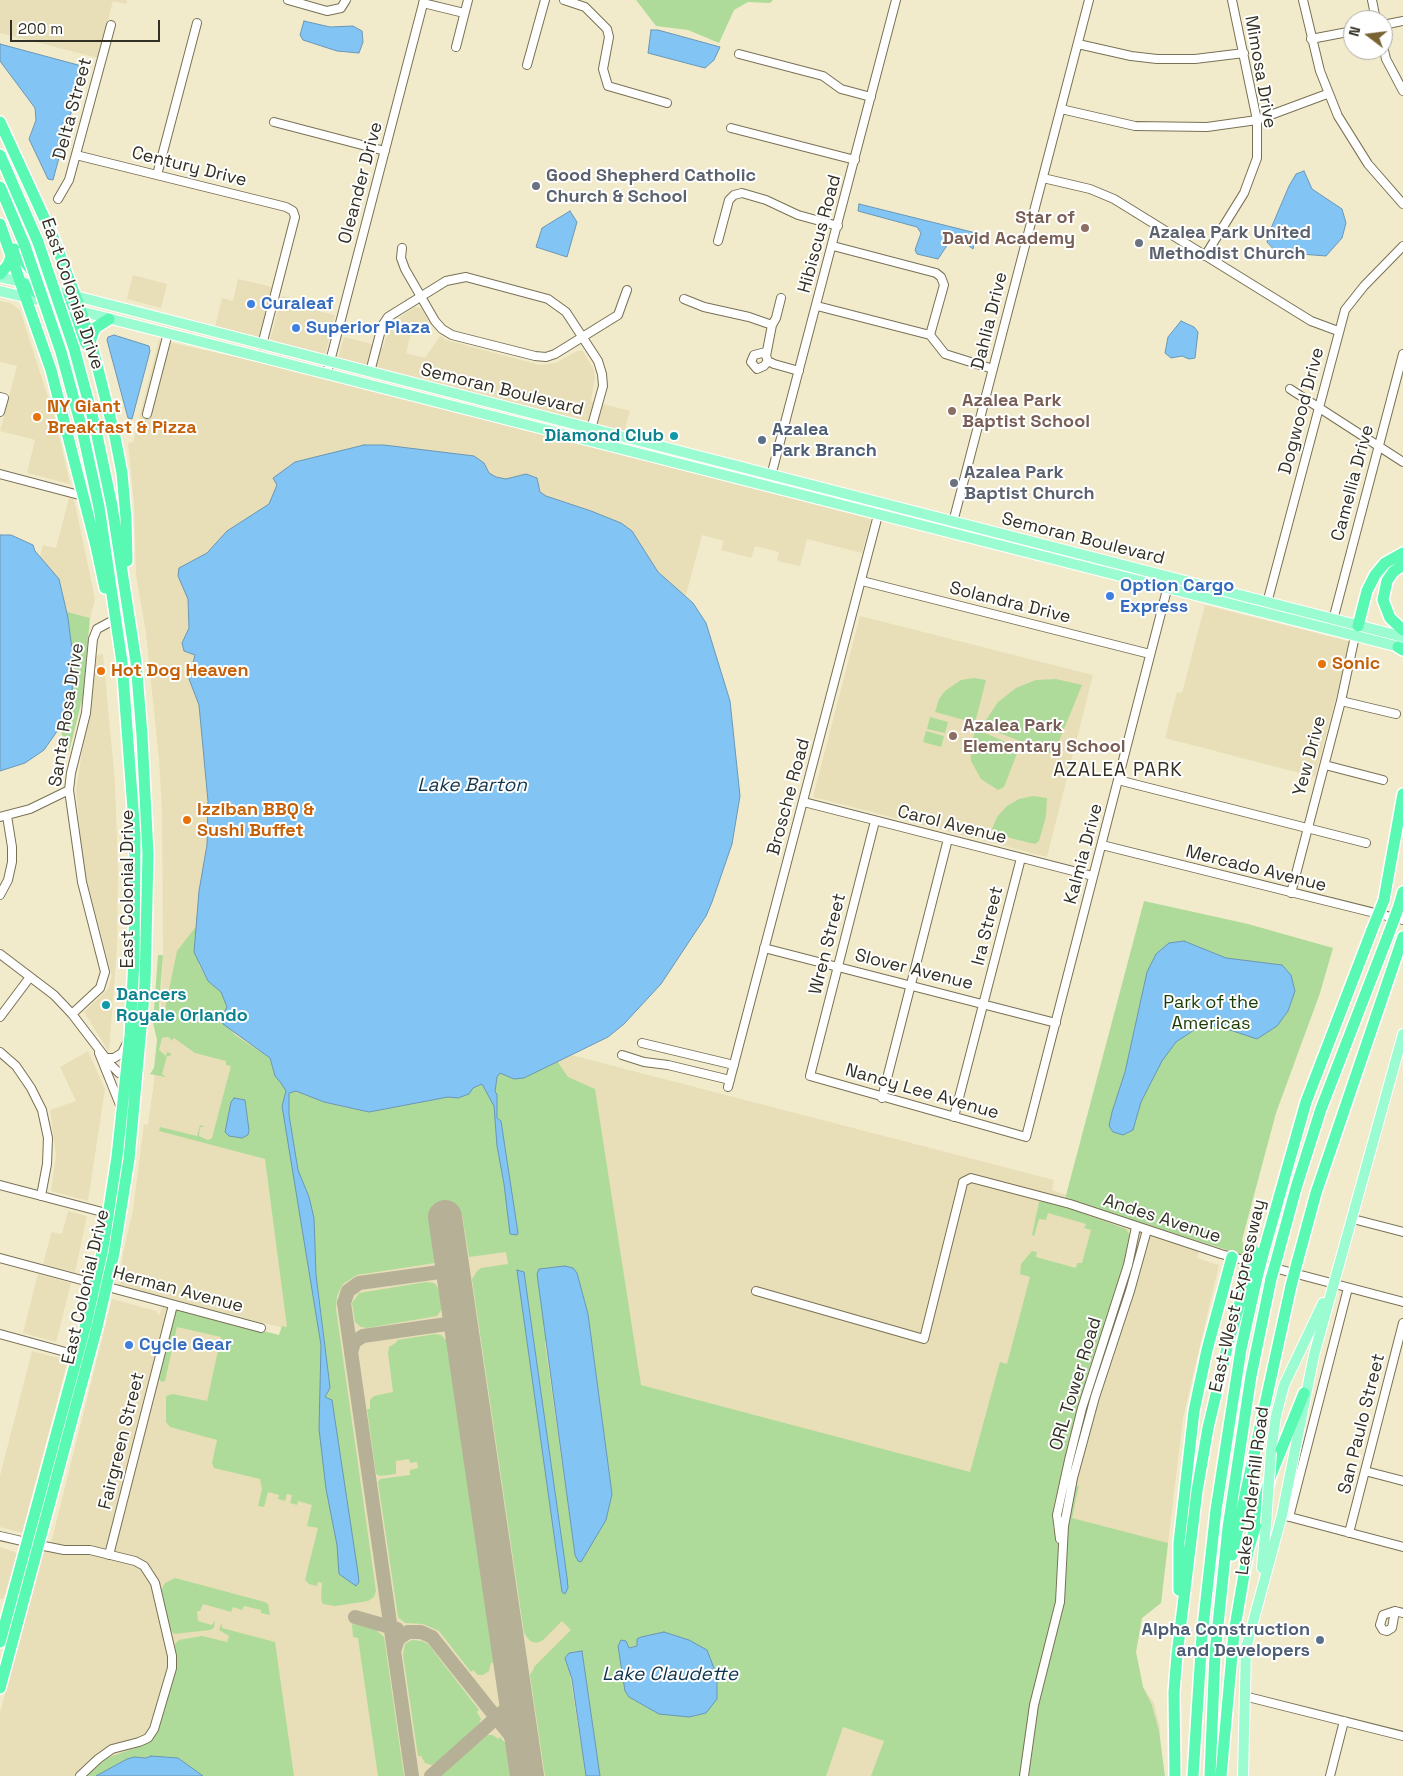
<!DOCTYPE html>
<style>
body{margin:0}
#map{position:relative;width:1403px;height:1776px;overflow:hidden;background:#f2ebcb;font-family:"Space Grotesk",sans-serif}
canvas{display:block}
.north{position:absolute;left:1343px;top:10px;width:50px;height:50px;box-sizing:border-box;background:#fff;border:1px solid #adaca7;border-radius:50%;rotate:285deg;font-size:14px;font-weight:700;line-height:20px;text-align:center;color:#322f23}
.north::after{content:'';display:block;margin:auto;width:18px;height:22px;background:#786333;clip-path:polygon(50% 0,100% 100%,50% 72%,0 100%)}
.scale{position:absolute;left:10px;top:20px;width:150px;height:22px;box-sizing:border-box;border:2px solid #322f23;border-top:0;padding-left:6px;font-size:15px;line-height:18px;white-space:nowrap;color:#322f23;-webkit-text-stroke:4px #fff;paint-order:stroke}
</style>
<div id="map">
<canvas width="1403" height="1776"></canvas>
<div class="north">N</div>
<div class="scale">200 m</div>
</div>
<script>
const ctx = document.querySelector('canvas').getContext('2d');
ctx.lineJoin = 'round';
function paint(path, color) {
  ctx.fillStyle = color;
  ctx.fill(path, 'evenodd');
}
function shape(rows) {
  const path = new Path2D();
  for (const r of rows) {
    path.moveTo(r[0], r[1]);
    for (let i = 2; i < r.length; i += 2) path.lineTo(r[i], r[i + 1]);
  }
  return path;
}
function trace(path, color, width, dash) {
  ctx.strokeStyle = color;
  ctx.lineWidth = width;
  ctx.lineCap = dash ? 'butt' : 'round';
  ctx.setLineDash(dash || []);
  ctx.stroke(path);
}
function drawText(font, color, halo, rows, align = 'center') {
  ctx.font = font + ' "Space Grotesk",sans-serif';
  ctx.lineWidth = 4;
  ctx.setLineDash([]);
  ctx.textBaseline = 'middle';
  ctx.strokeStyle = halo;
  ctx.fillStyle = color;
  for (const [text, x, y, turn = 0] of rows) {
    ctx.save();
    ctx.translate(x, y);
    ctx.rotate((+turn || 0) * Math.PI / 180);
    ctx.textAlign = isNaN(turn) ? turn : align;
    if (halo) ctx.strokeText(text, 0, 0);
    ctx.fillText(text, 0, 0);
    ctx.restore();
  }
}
paint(shape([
 [0,0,127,0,126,4,113,1,98,58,0,33],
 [133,275,167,284,161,308,127,299],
 [238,279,272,287,259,338,215,327,222,298,233,301],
 [282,296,303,301,302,307,335,315,325,355,270,340],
 [0,301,10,303,20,310,56,422,70,484,27,473,35,440,0,431,17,366,0,362],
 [415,307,421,308,430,324,410,337,406,353,425,358,440,336,446,340,540,365,556,363,577,351,583,351,594,370,595,378,591,401,630,411,624,432,338,358,344,337,383,347,391,323],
 [159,340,286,368,871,519,862,553,807,539,800,566,777,561,779,552,755,546,751,558,721,550,724,541,702,535,642,759,471,1029,1054,1180,1052,1190,1202,1240,1197,1258,1219,1265,1183,1418,1161,1603,1142,1618,1136,1652,1143,1687,1154,1703,1160,1727,1161,1776,0,1776,0,1712,44,1552,46,1549,95,1554,101,1556,102,1548,101,1550,50,1547,112,1299,157,1311,159,1316,162,1307,284,1339,287,1329,119,1286,123,1253,133,1210,144,1124,148,1125,154,1081,160,1028,163,955,162,811,159,760,146,633,136,575,134,504,128,443,133,442],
 [69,498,74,499,95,599,90,618,28,602,43,545,56,548],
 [1205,605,1348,641,1350,644,1315,777,1165,738,1177,692,1182,693],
 [860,616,1093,675,1047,857,813,797],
 [103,654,115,782,118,869,117,948,109,1052,84,1012,108,989,112,976,84,870,76,790,89,708,94,656],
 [88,1051,105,1089,88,1201,51,1191,56,1155,50,1110,76,1101,60,1067],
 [68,1211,87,1216,75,1272,43,1264,51,1234,52,1232,62,1234],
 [38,1274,71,1283,56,1342,23,1333],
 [32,1351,68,1360,22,1533,0,1527,0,1476],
 [0,1547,15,1552,17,1554,4,1599,0,1599]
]), '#e8dfb8');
paint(shape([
 [636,0,773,0,770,3,748,2,734,10,719,43,688,30,656,26],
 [41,605,90,618,83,696,69,752,33,663],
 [974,678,986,680,975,723,935,712,939,699,945,691,961,680],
 [1056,679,1082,685,1055,751,1049,753,985,727,986,720,998,702,1016,688,1036,680],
 [930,717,948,722,945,733,927,729],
 [976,729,1017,747,1018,751,1004,787,998,790,981,779,971,761,970,746],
 [926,731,944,736,941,747,923,742],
 [1033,796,1047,798,1046,816,1039,841,1035,844,1010,838,992,829,997,817,1007,806,1019,799],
 [1144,901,1248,924,1333,948,1320,993,1276,1113,1242,1240,1246,1256,1065,1199],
 [198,924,199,965,208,981,221,992,227,1007,221,1018,235,1035,270,1058,275,1076,289,1088,324,1102,369,1112,448,1097,458,1098,469,1094,473,1088,482,1084,495,1106,497,1146,506,1196,504,1145,501,1122,497,1118,497,1095,495,1092,497,1077,500,1073,524,1078,557,1061,568,1077,595,1089,641,1385,970,1472,1000,1362,1007,1364,1030,1277,1020,1274,1021,1264,1032,1251,1037,1252,1036,1257,1076,1268,1077,1263,1082,1263,1091,1230,1084,1228,1086,1224,1048,1213,1046,1220,1039,1219,1034,1236,1032,1235,1039,1202,1049,1201,1126,1229,1131,1237,1130,1242,1115,1297,1077,1413,1054,1504,1053,1525,1059,1549,1056,1603,1030,1710,1021,1776,871,1776,884,1741,843,1727,826,1776,600,1776,582,1652,568,1662,586,1776,545,1776,530,1675,535,1666,571,1630,562,1621,542,1641,536,1643,530,1641,524,1633,472,1279,477,1271,481,1268,508,1264,506,1252,469,1257,462,1214,429,1219,435,1263,357,1275,343,1284,337,1296,336,1309,376,1591,374,1597,368,1601,335,1606,323,1604,321,1599,322,1583,318,1582,317,1586,309,1584,305,1580,318,1528,307,1526,312,1505,298,1501,297,1505,290,1503,292,1495,287,1494,285,1501,278,1499,279,1495,268,1492,264,1507,258,1506,262,1489,260,1479,214,1468,212,1463,217,1440,170,1427,166,1422,166,1396,173,1394,207,1401,221,1337,177,1327,165,1381,161,1382,158,1376,176,1311,182,1310,279,1335,282,1326,287,1327,265,1159,159,1131,160,1127,197,1136,200,1125,205,1127,200,1127,199,1136,208,1140,212,1138,231,1066,226,1065,226,1061,195,1053,174,1038,171,1041,170,1038,167,1037,162,1038,159,1050,166,1056,167,1052,171,1053,170,1056,167,1056,162,1074,166,1077,150,1074,154,1068,157,1040,153,1023,158,955,163,955,159,1007,165,1009,177,951],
 [517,1270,565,1594,562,1592],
 [577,1273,588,1314,603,1424,575,1555,545,1343],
 [626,1641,628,1648,637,1646,659,1714,629,1697,625,1691,618,1646],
 [426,1282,434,1283,439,1289,442,1309,437,1316,367,1328,361,1327,355,1322,352,1303,359,1293],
 [435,1334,441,1335,447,1341,494,1663,491,1663,489,1671,483,1675,478,1675,473,1670,471,1672,439,1631,423,1624,405,1623,398,1617,378,1482,380,1479,410,1475,410,1470,418,1468,417,1462,410,1463,409,1459,396,1461,396,1474,380,1476,376,1474,367,1409,370,1409,370,1400,374,1396,393,1392,388,1353,389,1347,397,1342,397,1340],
 [1079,1485,1072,1518,1168,1543,1161,1603,1142,1618,1136,1652,1143,1687,1152,1705,1159,1731,1165,1776,1027,1776,1036,1708,1062,1602,1065,1530,1075,1487],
 [175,1578,265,1602,268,1604,270,1615,261,1613,261,1610,244,1606,242,1610,233,1607,231,1612,203,1604,200,1611,197,1611,198,1621,212,1625,215,1620,214,1628,210,1630,174,1634,169,1628,160,1592,165,1583],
 [222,1622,222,1628,275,1642,294,1776,203,1776,178,1758,134,1757,96,1776,86,1776,107,1758,143,1745,150,1740,158,1729,175,1666,175,1644,179,1640,202,1636,227,1642,229,1636,219,1630],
 [352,1624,375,1629,384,1637,404,1776,378,1776,358,1638,353,1637],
 [412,1640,422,1641,428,1644,479,1710,477,1712,481,1719,479,1724,436,1763,431,1765,425,1763,421,1756,418,1756,403,1655,405,1644],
 [487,1735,493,1735,498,1739,500,1737,505,1743,510,1776,441,1776]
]), '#afdb9a');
const water = shape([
 [304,21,330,27,353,26,362,31,363,42,359,53,337,51,303,40,300,35,304,21],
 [651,30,658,30,720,47,714,60,705,68,648,53,651,30],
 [0,44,78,65,82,67,82,72,53,180,48,179,29,139,36,120,35,108,0,61,0,44],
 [1304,171,1312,189,1342,209,1346,223,1342,238,1326,256,1301,254,1291,258,1276,252,1267,242,1269,233,1289,186,1296,174,1304,171],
 [859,204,976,233,973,249,956,236,952,238,938,259,917,254,915,250,921,233,917,227,858,211,859,204],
 [570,211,577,222,567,257,536,247,542,228,570,211],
 [1181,321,1194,327,1198,332,1195,358,1189,359,1182,356,1171,358,1165,353,1168,337,1181,321],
 [114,335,149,346,150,351,132,419,128,418,107,340,108,337,114,335],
 [364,445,384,445,474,456,484,463,489,473,496,477,506,479,526,474,537,478,540,492,546,496,591,511,621,523,632,531,658,572,693,603,706,623,730,701,740,796,732,844,712,902,706,916,661,984,624,1024,608,1037,524,1078,514,1079,500,1073,497,1077,495,1092,497,1094,497,1118,501,1121,518,1233,517,1235,510,1234,504,1184,497,1146,494,1106,482,1084,473,1088,469,1094,458,1098,448,1097,369,1112,324,1102,296,1091,289,1093,289,1115,298,1170,309,1197,314,1218,316,1275,329,1379,330,1388,325,1397,332,1400,358,1573,359,1582,356,1586,339,1574,337,1545,326,1489,319,1429,321,1345,282,1106,286,1091,281,1083,275,1076,270,1058,223,1024,221,1018,227,1007,221,992,208,981,194,952,199,891,207,845,208,801,199,705,189,679,195,655,184,651,182,643,189,628,188,599,178,576,179,568,207,553,227,531,269,504,277,485,273,478,295,462,364,445],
 [0,535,11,535,33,545,35,551,59,579,68,618,73,657,72,698,65,720,44,750,25,763,0,771,0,535],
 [1184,941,1226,958,1282,965,1291,975,1295,991,1288,1011,1277,1026,1257,1039,1218,1026,1194,1030,1176,1042,1162,1061,1141,1102,1133,1130,1123,1135,1113,1132,1109,1126,1112,1112,1125,1072,1147,972,1156,954,1169,943,1184,941],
 [234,1098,245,1100,249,1130,248,1135,242,1138,229,1136,225,1132,231,1102,234,1098],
 [565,1266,573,1268,577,1273,588,1314,612,1494,606,1520,581,1562,578,1561,575,1555,537,1274,539,1269,565,1266],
 [517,1270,524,1272,567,1577,568,1588,565,1594,562,1592,517,1270],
 [664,1632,689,1640,707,1650,717,1676,717,1699,706,1713,689,1717,659,1714,629,1697,625,1691,618,1646,621,1640,626,1641,629,1648,637,1646,637,1639,641,1637,664,1632],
 [582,1651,600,1776,586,1776,572,1679,565,1658,569,1653,582,1651],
 [151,1756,178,1758,203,1776,96,1776,127,1759,134,1757,146,1758,151,1756]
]);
paint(water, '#82c4f4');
trace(water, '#6a97b5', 1);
trace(shape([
 [351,1353,354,1342,363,1336,461,1322],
 [355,1617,397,1629],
 [394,1651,398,1639,408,1632,421,1632,432,1637,518,1745,526,1764],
 [412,1776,344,1303,348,1291,359,1283,454,1270],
 [431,1776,506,1709,513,1695,513,1679]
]), '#b5b096', 14);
trace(shape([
 [445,1217,527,1776]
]), '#b5b096', 34);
const minor = shape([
 [288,0,327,11,341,8,346,0],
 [564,0,585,7,607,29,609,37,603,69,608,86,667,103],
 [1303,0,1320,71,1338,116,1368,164,1403,204],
 [1372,0,1376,20],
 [423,3,464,13],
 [1383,25,1403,21],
 [1311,39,1353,31],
 [1078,44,1131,56,1157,59,1195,59,1244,53],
 [1383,46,1386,59,1403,91],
 [456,47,468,0],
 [739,54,823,76,841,89,871,97],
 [527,65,545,0],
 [1061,109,1135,126,1207,127,1257,120,1327,94],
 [274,122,385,151],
 [731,128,855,160],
 [76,155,286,207,293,211,295,217,262,345],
 [157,175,197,23],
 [1043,178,1090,189,1114,199,1311,321,1338,331],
 [58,199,69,180,111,25],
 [718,241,729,200,734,195,742,193,766,200,798,215,838,226],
 [833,246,936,273,941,277,944,285,930,335],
 [402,248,401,258,405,269,435,321,442,329,452,335,535,356,546,357,555,354,618,315,627,290],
 [1205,256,1244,193,1257,158,1257,120,1232,0],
 [781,298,776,318,772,325,766,356,768,361,774,364,799,371],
 [684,299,704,307,749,317,772,325],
 [817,306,930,335,945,354,993,369],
 [766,352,754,355,751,362,757,369,764,366,768,361],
 [370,372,382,326,388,317,446,281,466,277,548,299,566,312,598,361,602,374,603,386,591,429],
 [327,373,424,0],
 [1290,389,1403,462],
 [0,397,4,398,0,412],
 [147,414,168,333],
 [0,474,83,496],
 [771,476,896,0],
 [952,526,1089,0],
 [862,581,1150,654],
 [1267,603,1345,310,1364,286,1403,246],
 [1333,620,1403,354],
 [1341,701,1396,714],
 [1325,765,1383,780],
 [1118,780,1366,843],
 [804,802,1093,876],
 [0,817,30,809,69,790],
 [875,821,810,1076,1026,1137,1170,578],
 [1102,845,1403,920],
 [1291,893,1341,701,1355,636],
 [0,895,8,880,12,862,12,847,7,816],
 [764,948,1056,1023],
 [0,954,54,995,72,1014,111,1065,119,1073,131,1075],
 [72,1014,100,988,105,972,82,882,69,790,71,773,86,713,93,639,97,629,110,622],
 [0,1017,30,977],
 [642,1043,734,1065],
 [0,1052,16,1066,31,1088,42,1110,48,1138,47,1164,41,1196],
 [99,1053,120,1105],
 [622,1055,644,1062,668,1065,730,1080],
 [107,1058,114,1058,122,1053,127,1043],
 [728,1087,878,515],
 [882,1098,948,839],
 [954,1117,1021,858],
 [0,1185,110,1214],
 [1353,1219,1403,1232],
 [0,1258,261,1328],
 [756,1291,924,1339,962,1187,963,1182,971,1178,1070,1204,1221,1254,1403,1302],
 [0,1334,80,1356],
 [1365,1471,1403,1481],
 [1286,1516,1403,1547],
 [1289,1517,1348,1288],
 [1349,1533,1403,1323],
 [0,1536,39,1545,64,1550,90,1550,135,1561,144,1566,155,1583,172,1656,172,1668,154,1729,148,1738,139,1742,112,1749,98,1759,80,1776],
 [1060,1539,1057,1515,1069,1460,1082,1408,1128,1265,1136,1227],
 [109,1555,173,1305],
 [1395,1611,1392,1628,1387,1631,1383,1630,1380,1625,1383,1615,1395,1611,1403,1613],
 [1244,1696,1403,1736],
 [1024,1776,1034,1705,1060,1602,1064,1526,1073,1478,1095,1397,1130,1291,1147,1230],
 [1330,1776,1344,1721]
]);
const major = shape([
 [0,277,26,283],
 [52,290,1403,637],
 [0,291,50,303],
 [76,310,1403,648],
 [1271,1452,1276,1416,1284,1385,1323,1303],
 [1262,1568,1266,1524],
 [1245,1652,1282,1515,1314,1355,1403,1034],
 [1243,1776,1246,1646]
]);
const highway = shape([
 [0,122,53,237,81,311,95,357,115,437,122,473,126,518,127,561],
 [0,155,38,242],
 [0,187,25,246],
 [0,224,51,370,96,546,105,588],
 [14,249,46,288,81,311],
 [0,274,8,265,12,254],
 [21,282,56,305,71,321,87,345],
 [90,342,95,328,109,319],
 [1403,565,1393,572,1387,581,1383,600,1390,618,1403,630],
 [1358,626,1367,591,1375,575,1385,563,1403,553],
 [1398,647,1403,650],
 [1384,900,1403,794],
 [1399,906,1403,892],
 [1263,1254,1306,1102,1372,930],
 [1277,1258,1296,1188,1321,1109,1389,933],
 [1297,1263,1316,1193,1403,937],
 [1232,1555,1291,1286],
 [1179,1590,1179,1543,1194,1411,1207,1350,1232,1257],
 [0,1642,86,1324,103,1248,117,1157,130,1036,134,960,135,836,122,662,99,507,82,429,61,352],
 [0,1688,97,1327,114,1253,129,1159,145,984,148,854,142,735,136,662,112,506,95,426,74,348],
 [1175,1776,1174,1692,1177,1655,1197,1491,1208,1428,1228,1344,1248,1275],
 [1193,1776,1202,1636,1216,1510,1241,1349,1257,1277],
 [1210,1776,1215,1654,1228,1528,1251,1376,1271,1279],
 [1221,1776,1234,1633,1248,1551,1271,1475,1304,1393]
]);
trace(minor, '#787155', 10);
trace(major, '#fff', 12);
trace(highway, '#fff', 14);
trace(minor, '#fff', 8);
trace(major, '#9bfbd1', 10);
trace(highway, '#59f8b3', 11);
const majorBridge = shape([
 [1266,1524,1271,1452]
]);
const highwayBridge = shape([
 [38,242,74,348],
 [25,246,61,352],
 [1372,930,1384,900],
 [1389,933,1399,906],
 [1248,1275,1255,1252],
 [1257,1277,1263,1254],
 [1271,1279,1277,1258],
 [1291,1286,1297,1263]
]);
trace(majorBridge, '#fff', 12, []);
trace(highwayBridge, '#fff', 14, []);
trace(majorBridge, '#9bfbd1', 10);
trace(highwayBridge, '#59f8b3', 11);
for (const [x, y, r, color] of [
 [536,186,5,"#6b7280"],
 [1085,228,5,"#8d6e63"],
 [1139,243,5,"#6b7280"],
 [251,304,5,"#3f7fe0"],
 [296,328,5,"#3f7fe0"],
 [952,411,5,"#8d6e63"],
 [37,417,5,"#e8710a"],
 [674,436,5,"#0f9aa8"],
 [762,440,5,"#5c6f8a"],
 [954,483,5,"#6b7280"],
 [1110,596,5,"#3f7fe0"],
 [1322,664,5,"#e8710a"],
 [101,671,5,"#e8710a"],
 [953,736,5,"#8d6e63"],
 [187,820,5,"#e8710a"],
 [106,1005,5,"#0f9aa8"],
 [129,1345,5,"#3f7fe0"],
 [1320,1640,5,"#5c6f8a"]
]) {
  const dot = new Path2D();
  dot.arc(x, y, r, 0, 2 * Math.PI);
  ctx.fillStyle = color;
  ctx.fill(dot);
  trace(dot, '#fff', 2);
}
drawText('18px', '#322f23', '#fff', [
 ["Mimosa Drive",1260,72,80],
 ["Delta Street",73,109,-75],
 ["Century Drive",189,167,14],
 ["Oleander Drive",361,183,-75],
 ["Hibiscus Road",820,234,-75],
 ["East Colonial Drive",72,294,71],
 ["Dahlia Drive",990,321,-76],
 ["Semoran Boulevard",502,390,14],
 ["Dogwood Drive",1302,411,-75],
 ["Camellia Drive",1353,483,-75],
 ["Semoran Boulevard",1083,539,14],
 ["Solandra Drive",1010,603,14],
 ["Santa Rosa Drive",67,715,-81],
 ["Yew Drive",1310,756,-75],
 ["Brosche Road",789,797,-75],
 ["Carol Avenue",952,825,14],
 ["Kalmia Drive",1084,854,-75],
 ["Mercado Avenue",1256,869,14],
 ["East Colonial Drive",128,889,-90],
 ["Ira Street",988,926,-76],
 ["Wren Street",828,944,-76],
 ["Slover Avenue",914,970,14],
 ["Nancy Lee Avenue",922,1092,16],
 ["Andes Avenue",1162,1219,18],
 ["East Colonial Drive",86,1287,-77],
 ["Herman Avenue",178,1290,15],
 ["East-West Expressway",1238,1296,-77],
 ["ORL Tower Road",1076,1384,-73],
 ["San Paulo Street",1362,1424,-76],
 ["Fairgreen Street",122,1441,-76],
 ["Lake Underhill Road",1253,1491,-83]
]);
drawText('bold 18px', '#5b616d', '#fff', [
 ["Good Shepherd Catholic",546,176],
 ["Church & School",546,197],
 ["Azalea Park United",1149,233],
 ["Methodist Church",1149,254],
 ["Azalea Park",964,473],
 ["Baptist Church",964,494]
], 'left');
drawText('bold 18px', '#785e54', '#fff', [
 ["Star of",1075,218,"right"],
 ["David Academy",1075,239,"right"],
 ["Azalea Park",962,401],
 ["Baptist School",962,422],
 ["Azalea Park",963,726],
 ["Elementary School",963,747]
], 'left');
drawText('bold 18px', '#366cbe', '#fff', [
 ["Curaleaf",261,304],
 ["Superior Plaza",306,328],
 ["Option Cargo",1120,586],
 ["Express",1120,607],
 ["Cycle Gear",139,1345]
], 'left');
drawText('bold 18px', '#c56008', '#fff', [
 ["NY Giant",47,407],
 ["Breakfast & Pizza",47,428],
 ["Sonic",1332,664],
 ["Hot Dog Heaven",111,671],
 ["Izziban BBQ &",197,810],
 ["Sushi Buffet",197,831]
], 'left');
drawText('bold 18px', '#4e5e75', '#fff', [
 ["Azalea",772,430],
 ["Park Branch",772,451],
 ["Alpha Construction",1310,1630,"right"],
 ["and Developers",1310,1651,"right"]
], 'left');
drawText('bold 18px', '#0d838f', '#fff', [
 ["Diamond Club",664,436],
 ["Dancers",116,995,"left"],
 ["Royale Orlando",116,1016,"left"]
], 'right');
drawText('18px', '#1a3b03', '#fff', [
 ["Park of the",1211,1003],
 ["Americas",1211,1024]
]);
ctx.letterSpacing = '1px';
drawText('19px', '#322f23', '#fff', [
 ["AZALEA PARK",1118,771]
]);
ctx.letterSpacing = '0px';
drawText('italic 19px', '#10354d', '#fff', [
 ["Lake Barton",472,786],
 ["Lake Claudette",670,1675]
]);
</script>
